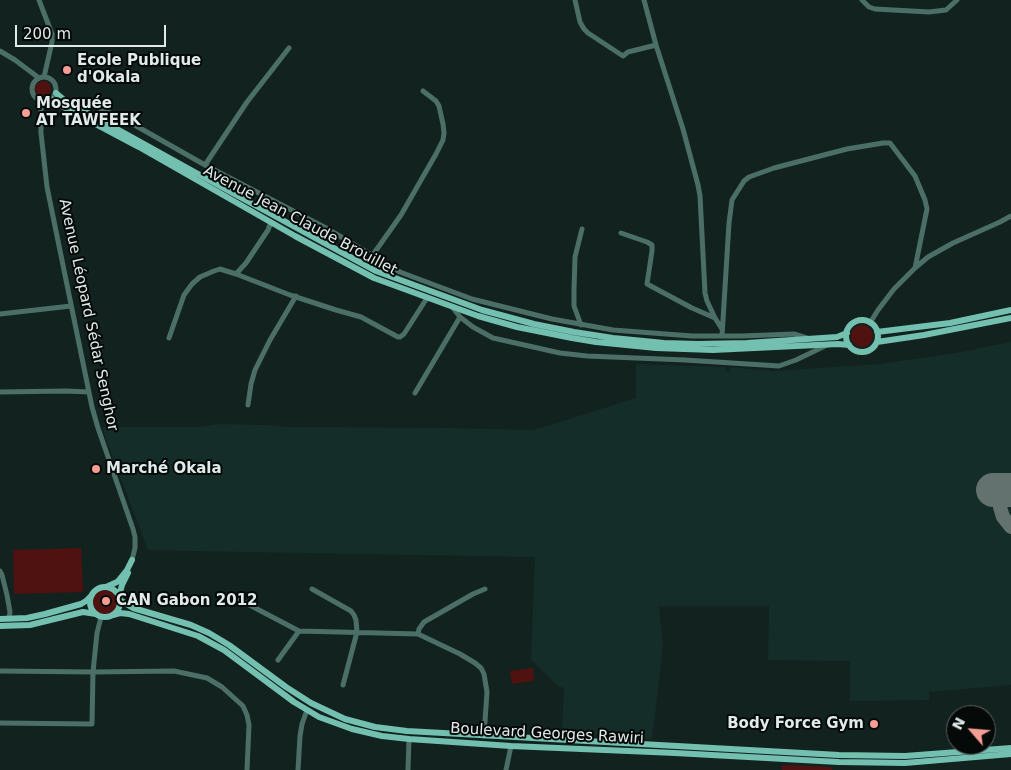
<!DOCTYPE html>
<meta charset="utf-8">
<style>
body{margin:0}
#map{position:relative;width:1011px;height:770px;overflow:hidden;background:#12221f;font-family:"DejaVu Sans",sans-serif}
canvas{display:block}
.north{position:absolute;left:946px;top:705px;width:50px;height:50px;box-sizing:border-box;background:#050a09;border:1px solid #5d6462;border-radius:50%;rotate:297deg;font-size:14px;font-weight:700;line-height:20px;text-align:center;color:#e0eae8}
.north::after{content:'';display:block;margin:auto;width:18px;height:22px;background:#f59c94;clip-path:polygon(50% 0,100% 100%,50% 72%,0 100%)}
.scale{position:absolute;left:15px;top:25px;width:151px;height:22px;box-sizing:border-box;border:2px solid #e0eae8;border-top:0;padding-left:6px;font-size:15px;line-height:18px;white-space:nowrap;color:#e0eae8;-webkit-text-stroke:4px #050a09;paint-order:stroke}
</style>
<div id="map">
<canvas width="1011" height="770"></canvas>
<div class="north">N</div>
<div class="scale">200 m</div>
</div>
<script>
const ctx = document.querySelector('canvas').getContext('2d');
ctx.lineJoin = 'round';
function paint(path, color) {
  ctx.fillStyle = color;
  ctx.fill(path, 'evenodd');
}
function shape(rows) {
  const path = new Path2D();
  for (const r of rows) {
    if (r.length === 3) {
      path.moveTo(r[0] + r[2], r[1]);
      path.arc(r[0], r[1], r[2], 0, 2 * Math.PI);
      continue;
    }
    path.moveTo(r[0], r[1]);
    for (let i = 2; i < r.length; i += 2) path.lineTo(r[i], r[i + 1]);
  }
  return path;
}
function trace(path, color, width, dash) {
  ctx.strokeStyle = color;
  ctx.lineWidth = width;
  ctx.lineCap = dash ? 'butt' : 'round';
  ctx.setLineDash(dash || []);
  ctx.stroke(path);
}
function drawText(font, color, halo, rows, align = 'center') {
  ctx.font = font + ' "DejaVu Sans",sans-serif';
  ctx.lineWidth = 4;
  ctx.setLineDash([]);
  ctx.textBaseline = 'middle';
  ctx.strokeStyle = halo;
  ctx.fillStyle = color;
  for (const [text, x, y, turn = 0] of rows) {
    ctx.save();
    ctx.translate(x, y);
    ctx.rotate((+turn || 0) * Math.PI / 180);
    ctx.textAlign = isNaN(turn) ? turn : align;
    if (halo) ctx.strokeText(text, 0, 0);
    ctx.fillText(text, 0, 0);
    ctx.restore();
  }
}
paint(shape([
 [1011,342,1011,685,929,692,929,700,850,701,850,661,768,660,769,606,659,606,663,647,652,739,562,732,564,688,558,686,531,660,535,557,189,551,148,550,116,466,102,427,199,427,220,424,265,425,290,427,451,428,534,430,636,398,636,364,725,367,726,372,730,371,730,367,773,371,880,364,956,353]
]), '#142d28');
paint(shape([
 [43,89,8],
 [862,336,11],
 [81,548,83,592,14,594,13,550],
 [105,602,12],
 [533,668,534,681,512,684,510,671],
 [786,765,830,767,833,770,782,770,781,766]
]), '#4f1211');
trace(shape([
 [1011,486,1002,498,1000,507,1003,517,1011,527]
]), '#64726f', 14);
trace(shape([
 [993,490,1011,490]
]), '#64726f', 34);
trace(shape([
 [39,0,52,34,52,42,44,77],
 [575,0,580,22,584,29,588,33,623,56,628,52,656,45],
 [644,0,656,45,683,129,698,185,700,196,705,293,707,301,715,318,722,329],
 [862,0,869,7,875,9,929,12,946,10,957,0],
 [0,51,15,60,39,78],
 [44,89,12],
 [41,101,41,133,47,187,92,407,98,428,133,529,135,537,135,548,132,560],
 [68,102,77,100,104,110,131,123,205,165,326,228,400,272,472,299,552,319,613,330,692,336,742,336,794,334,807,338],
 [205,165,247,102,289,48],
 [621,233,647,242,652,245,652,251,647,284,692,308,715,318],
 [372,256,401,215,436,154,443,140,444,133,443,124,439,106,436,101,423,91],
 [236,274,246,263,268,230,271,222],
 [453,308,460,317,473,327,493,338,560,353,587,356,685,360,779,366,796,360,827,345],
 [0,314,71,306],
 [870,323,878,310,894,289,915,268,928,257,953,243,1000,222,1011,216],
 [581,325,574,306,574,290,575,257,582,229],
 [722,336,729,223,732,200,744,181,749,177,774,168,847,149,883,143,890,143,915,176,925,200,927,209,915,268],
 [169,338,184,295,192,284,200,277,214,271,220,269,236,274,290,295,336,310,361,317,398,337,400,337,404,334,427,298],
 [0,392,65,391,89,392],
 [415,393,460,317],
 [248,405,251,384,255,370,270,340,296,296],
 [0,571,2,575,7,595,10,612,9,619],
 [312,589,351,611,354,615,356,620,357,632,343,685],
 [221,595,227,596,238,599,299,631,418,634,460,654,475,663,481,668,484,674,487,692,484,736],
 [418,634,419,629,424,622,473,594,485,589],
 [278,660,299,631],
 [0,671,93,672,174,671,207,678,222,687,243,706,247,715,249,725,247,770],
 [0,723,92,724,93,672,97,633,101,617],
 [298,770,300,736,302,724,307,710],
 [408,770,409,739],
 [506,770,511,746]
]), '#4b6f67', 5);
trace(shape([
 [56,93,63,99,227,190,376,271,482,310,534,324,574,332,613,338,664,343,698,344,747,343,837,337,847,333],
 [51,99,60,105,139,147,295,236,374,278,478,316,517,327,572,338,596,342,656,348,713,350,838,344,849,345],
 [862,336,16],
 [877,332,950,323,1011,310],
 [877,342,924,335,1011,318],
 [106,587,117,582,119,580,127,570,132,560],
 [105,602,15],
 [119,596,122,585,128,573],
 [120,600,133,608,191,625,209,633,229,645,286,687,311,703,345,719,375,727,407,731,839,755,905,756,1011,748],
 [113,615,120,613,129,614,198,636,224,650,294,702,319,717,352,729,382,736,409,739,511,746,675,753,839,762,905,763,1011,754],
 [0,619,27,618,45,614,81,604,86,601,92,595],
 [0,626,30,625,83,612,96,614]
]), '#73c0b1', 6);
for (const [x, y, r, color] of [
 [67,70,5,"#f59c94"],
 [26,113,5,"#f59c94"],
 [96,469,5,"#f59c94"],
 [106,601,5,"#f59c94"],
 [874,724,5,"#f59c94"]
]) {
  const dot = new Path2D();
  dot.arc(x, y, r, 0, 2 * Math.PI);
  ctx.fillStyle = color;
  ctx.fill(dot);
  trace(dot, '#050a09', 2);
}
drawText('bold 15px', '#e0eae8', '#050a09', [
 ["Ecole Publique",77,61],
 ["d'Okala",77,78],
 ["Mosquée",36,104],
 ["AT TAWFEEK",36,121],
 ["Marché Okala",106,469],
 ["CAN Gabon 2012",116,601],
 ["Body Force Gym",864,724,"right"]
], 'left');
drawText('15px', '#e0eae8', '#050a09', [
 ["Avenue Jean Claude Brouillet",300,221,28],
 ["Avenue Léopard Sédar Senghor",88,315,78],
 ["Boulevard Georges Rawiri",547,734,3]
]);
</script>
